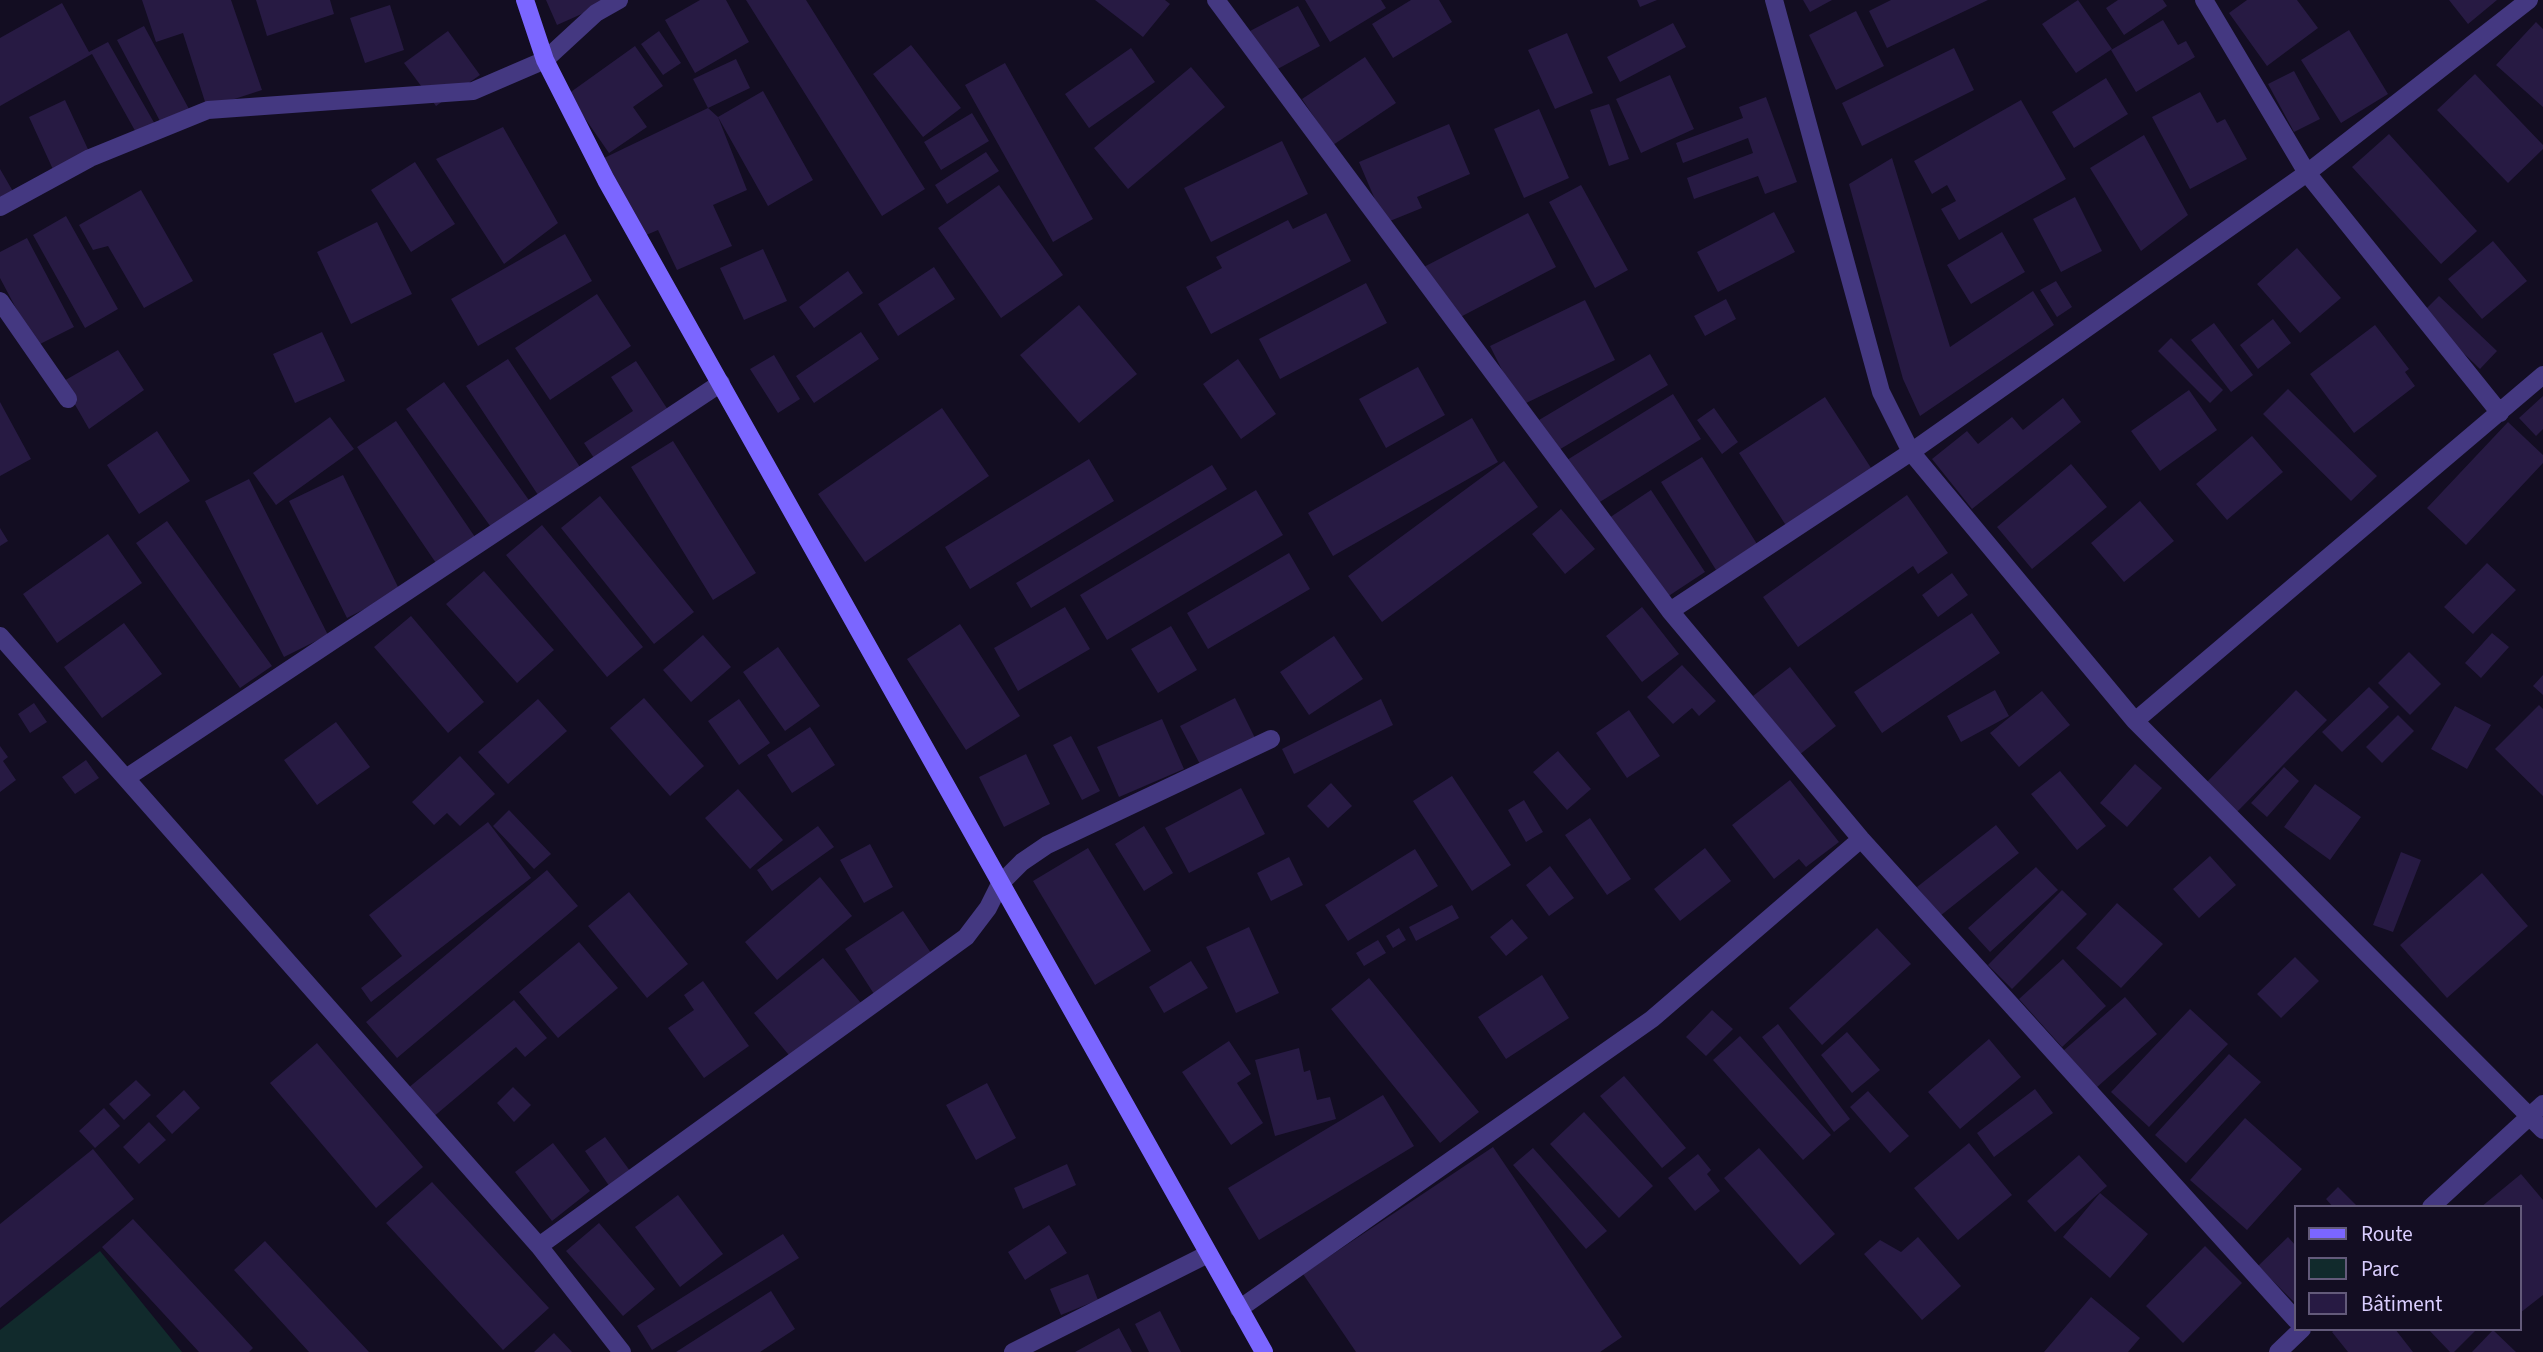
<!DOCTYPE html>
<meta charset="utf-8">
<style>
body{margin:0}
#map{position:relative;width:2543px;height:1352px;overflow:hidden;background:#130d22;font-family:"Source Sans 3",sans-serif}
canvas{display:block}
.legend{position:absolute;left:2294px;top:1205px;width:228px;height:126px;box-sizing:border-box;background:#130d22;border:2px solid #635a7a;margin:0;padding:9px 12px;list-style:none;font-size:21px;color:#daceff}
.legend li{display:flex;align-items:center;gap:14px;height:35px}
.legend b{width:35px;border:2px solid #635a7a}
</style>
<div id="map">
<canvas width="2543" height="1352"></canvas>
<ul class="legend">
<li><b style="height:9px;background:#7b66ff"></b>Route</li>
<li><b style="height:19px;background:#112a2c"></b>Parc</li>
<li><b style="height:19px;background:#271a43"></b>Bâtiment</li>
</ul>
</div>
<script>
const ctx = document.querySelector('canvas').getContext('2d');
ctx.lineJoin = 'round';
function paint(path, color) {
  ctx.fillStyle = color;
  ctx.fill(path, 'evenodd');
}
function shape(rows) {
  const path = new Path2D();
  for (const r of rows) {
    path.moveTo(r[0], r[1]);
    for (let i = 2; i < r.length; i += 2) path.lineTo(r[i], r[i + 1]);
  }
  return path;
}
function trace(path, color, width, dash) {
  ctx.strokeStyle = color;
  ctx.lineWidth = width;
  ctx.lineCap = dash ? 'butt' : 'round';
  ctx.setLineDash(dash || []);
  ctx.stroke(path);
}
paint(shape([
 [100,1251,182,1352,0,1352,0,1330]
]), '#112a2c');
paint(shape([
 [142,0,231,0,262,90,207,108,183,33,156,42],
 [256,0,330,0,334,14,267,36],
 [546,0,613,0,557,25],
 [700,0,726,0,749,42,695,73,665,20],
 [746,0,806,0,925,189,882,216],
 [1095,0,1165,0,1170,4,1143,37],
 [1305,0,1381,0,1386,8,1330,42],
 [1411,0,1439,0,1452,22,1393,58,1372,24],
 [1637,0,1657,0,1640,7],
 [1803,0,1832,0,1810,12],
 [1891,0,1988,0,1887,48,1869,11],
 [2078,0,2112,49,2076,73,2042,24],
 [2118,0,2163,0,2167,6,2124,35,2106,8],
 [2247,0,2297,0,2318,28,2267,66,2229,13],
 [2449,0,2497,0,2468,24],
 [62,3,89,52,108,42,156,126,138,136,92,54,0,106,0,38],
 [390,5,404,50,365,63,350,18],
 [1298,6,1320,46,1272,72,1250,31],
 [1856,11,1884,66,1836,90,1809,35],
 [2163,20,2178,45,2186,41,2195,57,2136,92,2111,50],
 [2536,22,2543,29,2543,107,2496,65],
 [1673,23,1686,47,1620,82,1607,57],
 [144,26,189,109,161,123,117,40],
 [2349,30,2388,94,2341,123,2301,60],
 [448,31,480,75,436,106,404,63],
 [659,31,681,63,663,75,641,44],
 [1567,33,1593,93,1555,109,1528,50],
 [911,45,961,108,923,137,873,74],
 [635,46,663,86,633,107,647,127,609,153,568,94],
 [1131,48,1155,82,1089,128,1065,94],
 [1954,48,1974,90,1862,146,1842,103],
 [1365,57,1396,103,1333,145,1302,99],
 [736,59,750,88,708,108,693,79],
 [1005,63,1093,219,1053,242,965,85],
 [1191,67,1225,107,1128,189,1094,148],
 [2294,71,2320,119,2294,132,2268,84],
 [2475,74,2543,145,2543,149,2508,183,2437,110],
 [1670,75,1694,129,1641,153,1616,99],
 [2106,78,2128,114,2074,148,2052,112],
 [763,91,813,180,768,206,718,117,747,190,713,205,732,246,677,270,658,230,632,241,602,159,708,108,718,117],
 [2200,92,2217,123,2225,119,2247,159,2190,189,2152,117],
 [1766,97,1797,182,1765,194,1758,176,1694,199,1687,178,1753,153,1748,138,1683,163,1676,143,1743,118,1739,107],
 [65,100,93,160,56,176,29,117],
 [2021,100,2066,179,1959,240,1941,209,1956,201,1947,185,1932,194,1914,161],
 [1609,104,1629,159,1609,166,1590,110],
 [1539,109,1569,178,1524,198,1494,129],
 [972,113,989,141,941,170,924,142],
 [1449,124,1470,174,1417,197,1422,208,1385,223,1359,162],
 [503,127,558,223,504,264,436,159],
 [2389,134,2477,231,2441,264,2352,167],
 [2144,135,2188,215,2141,251,2090,168],
 [1282,141,1308,194,1211,242,1184,188],
 [986,152,999,171,947,204,935,185],
 [1892,158,1950,347,2033,291,2054,325,1920,416,1903,379,1849,184],
 [415,162,455,224,411,252,371,190],
 [0,169,18,200,0,210],
 [999,185,1063,275,1001,318,938,228],
 [1581,185,1628,270,1595,288,1549,202],
 [141,190,193,281,144,308,108,246,93,250,79,225],
 [2075,197,2102,251,2061,272,2033,219],
 [1774,212,1795,252,1718,292,1697,252],
 [1326,213,1351,261,1211,334,1186,287,1222,268,1216,257,1288,220,1293,229],
 [1528,213,1556,267,1447,324,1418,270],
 [66,216,118,309,85,328,33,235],
 [377,222,412,294,351,324,317,252],
 [2002,232,2025,272,1971,304,1947,265],
 [565,234,592,281,478,346,451,299],
 [27,238,74,327,36,346,0,278,0,252],
 [2493,241,2527,281,2482,319,2448,279],
 [2297,248,2341,298,2300,333,2257,284],
 [763,249,787,301,744,320,720,268],
 [934,267,955,299,898,336,878,304],
 [848,271,863,293,814,328,799,307],
 [2056,281,2072,307,2057,317,2040,290],
 [1366,283,1387,323,1280,379,1259,339],
 [597,294,631,346,550,400,515,348],
 [2439,296,2497,351,2480,369,2422,313],
 [1726,299,1736,319,1705,336,1694,316],
 [1585,300,1615,360,1520,406,1490,346],
 [1079,305,1137,374,1079,423,1020,355],
 [2273,319,2291,343,2258,369,2240,345],
 [2214,323,2253,375,2231,392,2191,340],
 [2375,325,2409,369,2405,372,2415,386,2354,433,2310,374],
 [322,332,345,381,295,403,273,354],
 [861,332,879,359,814,403,796,376],
 [2171,338,2223,390,2210,403,2158,351],
 [118,350,144,390,89,429,62,382],
 [1650,354,1668,385,1557,451,1539,420],
 [774,355,800,399,778,413,750,369],
 [508,359,582,470,540,498,466,386],
 [1238,359,1276,414,1241,439,1203,384],
 [636,361,670,413,596,461,584,443,633,411,611,377],
 [1418,367,1445,415,1386,448,1359,399],
 [444,382,531,503,493,530,406,409],
 [2288,389,2377,476,2351,501,2263,414],
 [2189,390,2217,430,2160,471,2131,431],
 [1673,394,1701,439,1595,505,1567,460],
 [2543,396,2543,429,2536,436,2519,418],
 [1825,397,1873,471,1787,527,1739,453],
 [2063,398,2081,422,1972,509,1932,459,1967,431,1978,444,2012,417,2023,430],
 [0,402,31,459,0,476],
 [942,408,989,476,865,562,818,494],
 [1714,408,1738,442,1722,454,1697,420],
 [330,417,354,449,276,505,253,473],
 [1472,418,1498,462,1333,556,1308,513],
 [396,421,477,540,438,566,357,447],
 [2508,422,2543,455,2543,463,2466,545,2427,508],
 [157,431,190,481,139,514,107,465],
 [2252,436,2283,472,2227,520,2196,484],
 [673,441,756,573,713,600,631,467],
 [1702,457,1757,544,1716,570,1661,482],
 [1089,459,1114,501,970,589,945,547],
 [1504,461,1538,507,1382,622,1348,576],
 [2071,464,2107,507,2032,569,1997,527],
 [1212,465,1227,489,1031,608,1016,583],
 [343,475,400,591,347,618,289,501],
 [249,479,328,635,284,657,205,501],
 [1256,490,1283,535,1107,640,1080,595],
 [1651,490,1705,572,1664,599,1609,518],
 [1907,495,1948,553,1918,574,1913,566,1798,647,1763,597],
 [600,496,694,612,654,644,561,528],
 [2140,501,2174,541,2124,582,2091,543],
 [1561,509,1595,549,1565,574,1532,534],
 [167,521,272,666,240,688,136,543],
 [542,525,643,647,607,677,506,555],
 [0,528,8,541,0,546],
 [108,534,142,583,57,643,23,594],
 [1289,553,1310,589,1208,649,1187,613],
 [2487,563,2516,590,2473,634,2444,607],
 [484,571,554,650,517,683,446,604],
 [1952,573,1968,595,1938,617,1922,595],
 [1065,607,1090,649,1018,691,994,648],
 [1642,607,1679,654,1642,682,1606,636],
 [1972,613,2000,653,1882,733,1854,692],
 [411,616,484,702,448,733,374,647],
 [124,623,162,674,102,718,64,667],
 [960,624,1020,716,966,750,907,659],
 [1171,626,1197,670,1158,693,1131,649],
 [2492,633,2509,647,2481,678,2465,663],
 [703,635,731,667,691,702,663,670],
 [1334,636,1363,679,1309,715,1280,672],
 [778,647,820,706,785,731,743,672],
 [2409,652,2441,684,2410,715,2378,683],
 [1682,665,1716,701,1699,716,1692,708,1673,724,1647,697],
 [1790,667,1836,726,1799,755,1753,696],
 [2543,675,2543,695,2533,686],
 [2369,687,2389,707,2342,752,2322,732],
 [1995,690,2009,716,1961,742,1947,716],
 [2296,690,2327,720,2237,812,2207,782],
 [2042,691,2070,725,2019,767,1990,733],
 [644,698,704,766,670,796,610,728],
 [1235,698,1257,742,1203,770,1180,726],
 [538,699,567,731,508,784,478,752],
 [739,699,770,743,739,765,708,721],
 [1381,699,1393,725,1294,774,1282,749],
 [34,703,47,722,30,733,18,714],
 [2539,705,2543,709,2543,796,2495,749],
 [2455,706,2491,725,2467,769,2431,749],
 [1629,710,1660,756,1627,778,1596,733],
 [2398,715,2414,731,2382,763,2366,747],
 [1162,719,1184,769,1119,797,1097,747],
 [336,722,370,767,317,805,284,760],
 [810,727,835,765,792,793,767,755],
 [1071,736,1100,791,1082,800,1053,745],
 [0,746,8,757,3,761,16,780,0,792],
 [1558,751,1591,789,1567,810,1533,772],
 [1026,754,1050,804,1004,827,979,777],
 [460,756,495,794,460,826,447,813,434,825,412,802],
 [86,760,99,778,75,794,62,777],
 [2135,764,2162,788,2127,827,2100,803],
 [2284,767,2299,781,2267,817,2251,803],
 [2060,771,2106,826,2077,850,2031,794],
 [1452,776,1511,865,1472,891,1413,801],
 [1790,780,1839,842,1806,867,1799,859,1774,879,1732,825],
 [1331,783,1352,806,1328,828,1307,806],
 [2315,784,2361,817,2330,860,2284,827],
 [1241,788,1265,834,1189,873,1165,828],
 [738,789,783,840,750,869,705,818],
 [1524,800,1543,832,1526,842,1508,810],
 [509,810,551,854,534,869,493,826],
 [1590,818,1631,879,1607,895,1565,835],
 [488,822,531,878,371,1002,361,988,402,956,369,915],
 [1996,825,2019,853,1940,916,1917,887],
 [818,826,834,847,772,891,757,870],
 [1144,826,1173,873,1144,891,1115,844],
 [870,844,893,887,864,903,840,860],
 [1088,848,1151,951,1095,985,1033,881],
 [1705,848,1731,881,1680,921,1654,889],
 [1415,849,1438,886,1348,941,1325,905],
 [2401,852,2421,860,2393,932,2373,925],
 [2210,856,2236,885,2199,918,2173,889],
 [1289,857,1303,885,1271,901,1257,873],
 [1550,866,1574,898,1549,916,1526,885],
 [2036,867,2058,890,1990,952,1968,928],
 [547,870,578,906,397,1058,366,1022],
 [2482,873,2528,926,2447,998,2400,945],
 [820,877,852,916,777,980,745,942],
 [2062,890,2087,914,2012,989,1988,965],
 [629,892,688,964,647,998,588,926],
 [2117,903,2163,944,2121,988,2076,948],
 [1452,905,1459,918,1416,941,1409,927],
 [903,911,933,956,874,994,845,949],
 [1512,919,1528,938,1506,956,1490,937],
 [1249,927,1279,993,1236,1013,1206,947],
 [1399,928,1406,940,1393,948,1386,936],
 [1877,928,1911,964,1822,1045,1789,1008],
 [1378,940,1386,953,1364,966,1356,953],
 [579,942,618,988,558,1038,519,992],
 [2295,957,2319,981,2281,1018,2257,994],
 [823,958,861,1003,793,1060,754,1013],
 [2063,959,2106,1006,2062,1047,2019,999],
 [1191,961,1208,988,1164,1013,1149,987],
 [1542,975,1569,1018,1506,1059,1478,1017],
 [1369,978,1479,1112,1440,1143,1331,1009],
 [703,981,749,1046,704,1078,668,1028,694,1010,684,995],
 [2125,997,2157,1034,2096,1088,2063,1051],
 [514,1000,547,1038,525,1057,516,1047,432,1118,407,1089],
 [2190,1009,2228,1044,2149,1127,2111,1092],
 [1712,1010,1733,1029,1706,1056,1686,1037],
 [1778,1024,1850,1119,1834,1132,1762,1037],
 [1847,1032,1880,1070,1852,1093,1821,1055],
 [1740,1036,1831,1135,1803,1160,1713,1060],
 [1989,1039,2021,1077,1960,1129,1928,1092],
 [1229,1041,1251,1074,1237,1083,1263,1123,1231,1145,1182,1072],
 [317,1043,423,1167,376,1208,270,1083],
 [1299,1048,1304,1072,1310,1070,1317,1100,1330,1097,1336,1119,1275,1136,1255,1060],
 [2229,1054,2261,1082,2186,1163,2155,1135],
 [1624,1076,1686,1148,1662,1168,1600,1096],
 [136,1080,151,1095,124,1120,109,1104],
 [987,1083,1016,1138,976,1160,946,1105],
 [513,1087,531,1105,514,1122,497,1103],
 [2035,1089,2053,1113,1994,1157,1977,1133],
 [184,1090,200,1108,172,1134,156,1116],
 [1868,1091,1909,1136,1890,1153,1850,1107],
 [1383,1095,1414,1146,1259,1240,1228,1188],
 [104,1108,120,1126,95,1148,79,1131],
 [1584,1112,1653,1186,1619,1218,1550,1144],
 [2245,1118,2302,1169,2247,1230,2190,1180],
 [149,1122,166,1140,139,1164,123,1147],
 [605,1137,633,1175,612,1190,585,1151],
 [553,1143,590,1191,552,1221,515,1172],
 [1969,1143,2012,1195,1958,1240,1914,1188],
 [1493,1147,1622,1337,1600,1352,1356,1352,1303,1274],
 [1533,1148,1607,1231,1586,1249,1513,1165],
 [1759,1148,1835,1234,1800,1265,1724,1178],
 [93,1149,134,1199,0,1308,0,1224],
 [1698,1154,1711,1170,1707,1174,1720,1191,1695,1211,1668,1178],
 [2079,1155,2107,1186,2055,1232,2027,1201],
 [1067,1164,1076,1185,1023,1209,1014,1188],
 [2521,1174,2543,1200,2543,1295,2520,1313,2520,1207,2481,1207],
 [432,1182,549,1308,503,1350,386,1223],
 [2338,1187,2358,1207,2333,1207,2326,1199],
 [2100,1193,2148,1234,2110,1278,2063,1237],
 [678,1195,723,1254,680,1287,635,1227],
 [133,1219,253,1348,249,1352,199,1352,102,1247],
 [599,1223,655,1289,623,1316,566,1251],
 [1049,1225,1067,1253,1025,1280,1008,1252],
 [783,1234,799,1258,652,1350,637,1326],
 [1918,1237,1961,1286,1922,1320,1864,1254,1880,1240,1901,1252],
 [2288,1237,2296,1246,2296,1304,2258,1266],
 [265,1241,369,1352,309,1352,234,1270],
 [2205,1246,2242,1283,2183,1343,2146,1306],
 [1088,1274,1098,1300,1061,1315,1050,1289],
 [771,1291,795,1329,760,1352,676,1352],
 [2091,1297,2140,1338,2128,1352,2044,1352],
 [1160,1311,1181,1352,1149,1352,1135,1324],
 [1119,1328,1132,1352,1075,1352],
 [2335,1329,2395,1329,2413,1352,2348,1352,2332,1332],
 [2428,1329,2477,1329,2454,1352,2450,1352],
 [2493,1330,2516,1352,2472,1352],
 [554,1333,572,1352,534,1352]
]), '#271a43');
trace(shape([
 [1216,0,1670,611,1861,839,2296,1320],
 [1774,0,1881,392,1911,452,2135,721,2543,1130],
 [2204,0,2307,173,2500,413],
 [0,207,90,158,208,110,473,91,545,60,596,13,619,0],
 [0,301,68,399],
 [1670,611,1911,452,2307,173,2529,0],
 [0,636,539,1246,622,1352],
 [2135,721,2543,375],
 [126,778,721,383],
 [2431,1207,2543,1104],
 [539,1246,966,937,988,908,1000,884,1022,862,1047,845,1271,739],
 [1239,1309,1652,1019,1861,839],
 [1013,1352,1208,1254],
 [2278,1352,2302,1329]
]), '#443881', 18);
trace(shape([
 [525,0,545,60,606,180,1264,1352]
]), '#7b66ff', 18);
</script>
